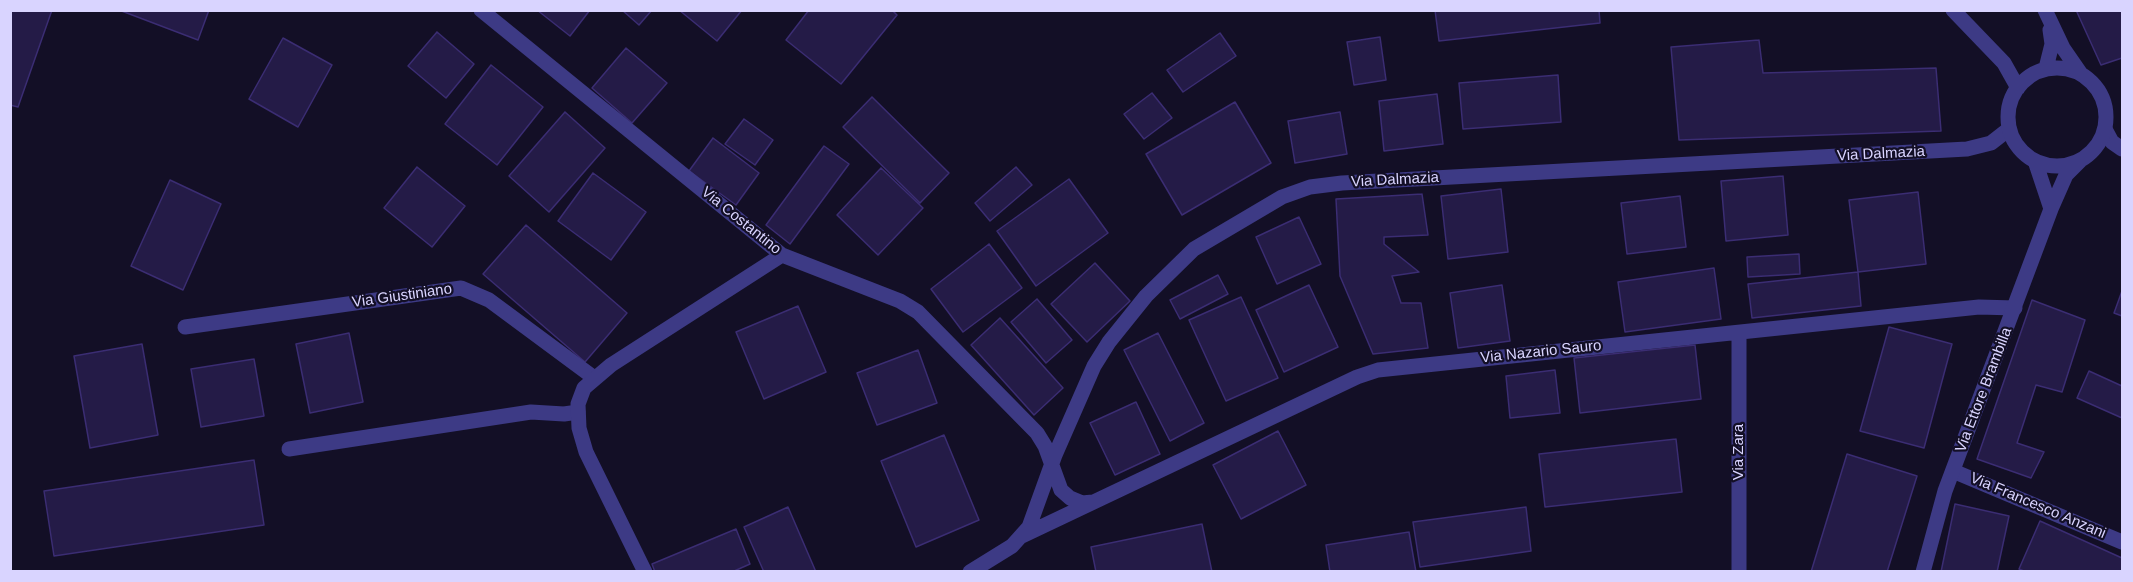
<!DOCTYPE html>
<style>
body{margin:0}
#map{position:relative;width:2133px;height:582px;overflow:hidden;background:#130f26;font-family:Helvetica,sans-serif}
canvas{display:block}
.frame{position:absolute;inset:0;border:12px solid #d9d4ff;pointer-events:none}
</style>
<div id="map">
<canvas width="2133" height="582"></canvas>
<div class="frame"></div>
</div>
<script>
const ctx = document.querySelector('canvas').getContext('2d');
ctx.lineJoin = 'round';
function paint(path, color) {
  ctx.fillStyle = color;
  ctx.fill(path, 'evenodd');
}
function shape(rows) {
  const path = new Path2D();
  for (const r of rows) {
    if (r.length === 3) {
      path.moveTo(r[0] + r[2], r[1]);
      path.arc(r[0], r[1], r[2], 0, 2 * Math.PI);
      continue;
    }
    path.moveTo(r[0], r[1]);
    for (let i = 2; i < r.length; i += 2) path.lineTo(r[i], r[i + 1]);
  }
  return path;
}
function trace(path, color, width, dash) {
  ctx.strokeStyle = color;
  ctx.lineWidth = width;
  ctx.lineCap = dash ? 'butt' : 'round';
  ctx.setLineDash(dash || []);
  ctx.stroke(path);
}
function drawText(font, color, halo, rows, align = 'center') {
  ctx.font = font + ' Helvetica,sans-serif';
  ctx.lineWidth = 4.5;
  ctx.setLineDash([]);
  ctx.textBaseline = 'middle';
  ctx.strokeStyle = halo;
  ctx.fillStyle = color;
  for (const [text, x, y, turn = 0] of rows) {
    ctx.save();
    ctx.translate(x, y);
    ctx.rotate((+turn || 0) * Math.PI / 180);
    ctx.textAlign = isNaN(turn) ? turn : align;
    if (halo) ctx.strokeText(text, 0, 0);
    ctx.fillText(text, 0, 0);
    ctx.restore();
  }
}
const building = shape([
 [10,10,52,10,18,107,10,105,10,10],
 [119,10,209,10,198,40,119,10],
 [537,10,590,10,570,36,537,10],
 [622,10,652,10,639,25,622,10],
 [679,10,742,10,717,41,679,10],
 [809,10,892,10,897,15,841,84,786,40,809,10],
 [1435,10,1599,10,1600,23,1439,41,1435,10],
 [2076,10,2122,10,2122,58,2101,65,2076,10],
 [437,32,474,64,446,98,408,66,437,32],
 [1220,33,1236,56,1183,92,1167,70,1220,33],
 [1380,37,1386,80,1354,85,1347,42,1380,37],
 [283,38,332,65,298,127,249,99,283,38],
 [1759,40,1763,73,1936,68,1941,131,1679,140,1671,47,1759,40],
 [626,48,667,83,632,123,592,88,626,48],
 [491,65,543,107,497,165,445,124,491,65],
 [1558,75,1561,122,1463,129,1459,83,1558,75],
 [1152,93,1172,118,1144,139,1124,114,1152,93],
 [1437,94,1443,144,1384,151,1379,101,1437,94],
 [872,97,949,173,920,203,843,127,872,97],
 [1235,102,1271,163,1182,215,1146,154,1235,102],
 [565,112,605,148,549,212,509,176,565,112],
 [1340,112,1347,154,1295,163,1288,121,1340,112],
 [744,119,773,140,755,165,725,144,744,119],
 [713,138,759,173,736,205,689,171,713,138],
 [824,146,849,164,790,244,766,225,824,146],
 [417,167,465,206,432,247,384,208,417,167],
 [1016,167,1032,185,990,221,975,203,1016,167],
 [881,168,923,208,878,255,837,215,881,168],
 [593,173,646,212,611,260,558,221,593,173],
 [1783,176,1788,235,1726,241,1721,181,1783,176],
 [1069,179,1108,233,1036,286,997,231,1069,179],
 [170,180,221,204,183,290,131,266,170,180],
 [1501,189,1508,252,1448,259,1441,196,1501,189],
 [1918,192,1926,264,1858,272,1849,200,1918,192],
 [1422,194,1428,235,1384,237,1384,244,1419,272,1392,276,1401,303,1421,303,1428,348,1373,354,1340,276,1336,199,1422,194],
 [1680,196,1686,247,1627,254,1621,203,1680,196],
 [1299,217,1321,264,1277,284,1256,237,1299,217],
 [526,225,627,313,585,362,483,274,526,225],
 [989,244,1022,288,963,332,931,289,989,244],
 [1799,254,1800,274,1748,277,1747,257,1799,254],
 [1095,263,1130,301,1087,342,1051,304,1095,263],
 [1714,268,1721,319,1625,332,1618,282,1714,268],
 [1858,272,1861,306,1752,318,1748,284,1858,272],
 [1218,275,1228,294,1180,319,1170,300,1218,275],
 [1309,285,1338,347,1284,372,1256,310,1309,285],
 [1502,285,1510,341,1458,348,1450,293,1502,285],
 [2122,291,2122,316,2114,313,2122,291],
 [1241,297,1278,378,1226,401,1189,320,1241,297],
 [1037,299,1072,340,1046,363,1011,322,1037,299],
 [2032,300,2085,320,2062,392,2036,385,2017,443,2044,452,2031,478,1977,459,2032,300],
 [798,306,826,372,764,399,736,332,798,306],
 [1000,318,1063,388,1034,415,971,345,1000,318],
 [1889,327,1952,344,1924,448,1860,431,1889,327],
 [349,333,363,402,310,413,296,344,349,333],
 [1158,333,1204,423,1170,441,1124,350,1158,333],
 [142,344,158,435,90,448,74,356,142,344],
 [1695,345,1701,399,1580,413,1574,358,1695,345],
 [918,350,937,403,877,425,857,373,918,350],
 [254,359,264,416,201,427,191,369,254,359],
 [1555,370,1560,413,1510,418,1506,376,1555,370],
 [2089,371,2122,386,2122,418,2077,398,2089,371],
 [1136,402,1160,454,1115,475,1090,423,1136,402],
 [1278,431,1306,485,1241,519,1213,465,1278,431],
 [944,435,979,520,916,547,881,461,944,435],
 [1676,439,1682,492,1545,507,1539,454,1676,439],
 [1847,454,1917,476,1887,572,1811,572,1847,454],
 [254,460,264,525,54,556,44,491,254,460],
 [1955,504,2009,516,1997,572,1941,572,1955,504],
 [788,507,816,572,764,572,744,527,788,507],
 [1526,507,1531,551,1420,567,1413,522,1526,507],
 [2040,521,2122,558,2122,572,2026,572,2019,569,2040,521],
 [1202,524,1212,572,1096,572,1091,547,1202,524],
 [736,529,750,564,732,572,655,572,652,564,736,529],
 [1409,532,1416,572,1330,572,1326,545,1409,532]
]);
paint(building, '#241b47');
trace(building, '#3b2d73', 1.5);
trace(shape([
 [185,327,461,288,489,300,593,377],
 [289,449,531,412,564,414,578,412]
]), '#3d3a85', 15);
trace(shape([
 [481,10,782,255,900,301,918,312,1037,433,1045,446,1061,490,1070,498,1082,503,1093,502],
 [2105,129,2112,142,2122,149],
 [1739,333,1739,572],
 [1953,471,2122,542],
 [1022,536,1357,377,1378,370,1979,307,2015,308],
 [645,572,586,452,579,428,578,404,584,388,611,365,782,255],
 [970,572,1012,546,1029,527,1055,455,1094,366,1109,342,1146,296,1194,249,1282,197,1310,187,1342,183,1967,149,1991,143,2009,129]
]), '#3d3a85', 15);
trace(shape([
 [1953,10,2004,63,2018,88],
 [2045,10,2063,48,2081,74],
 [2057,117,49],
 [2046,68,2052,44,2050,30],
 [2035,161,2051,209],
 [1923,572,1945,491,2051,209,2066,175,2080,161]
]), '#3d3a85', 15);
drawText('15px', '#d9d4ff', '#130f26', [
 ["Via Dalmazia",1881,154,-3],
 ["Via Dalmazia",1395,180,-3],
 ["Via Costantino",741,221,39],
 ["Via Giustiniano",402,296,-8],
 ["Via Nazario Sauro",1541,352,-6],
 ["Via Ettore Brambilla",1984,390,-69],
 ["Via Zara",1739,452,-90],
 ["Via Francesco Anzani",2038,506,23]
]);
</script>
